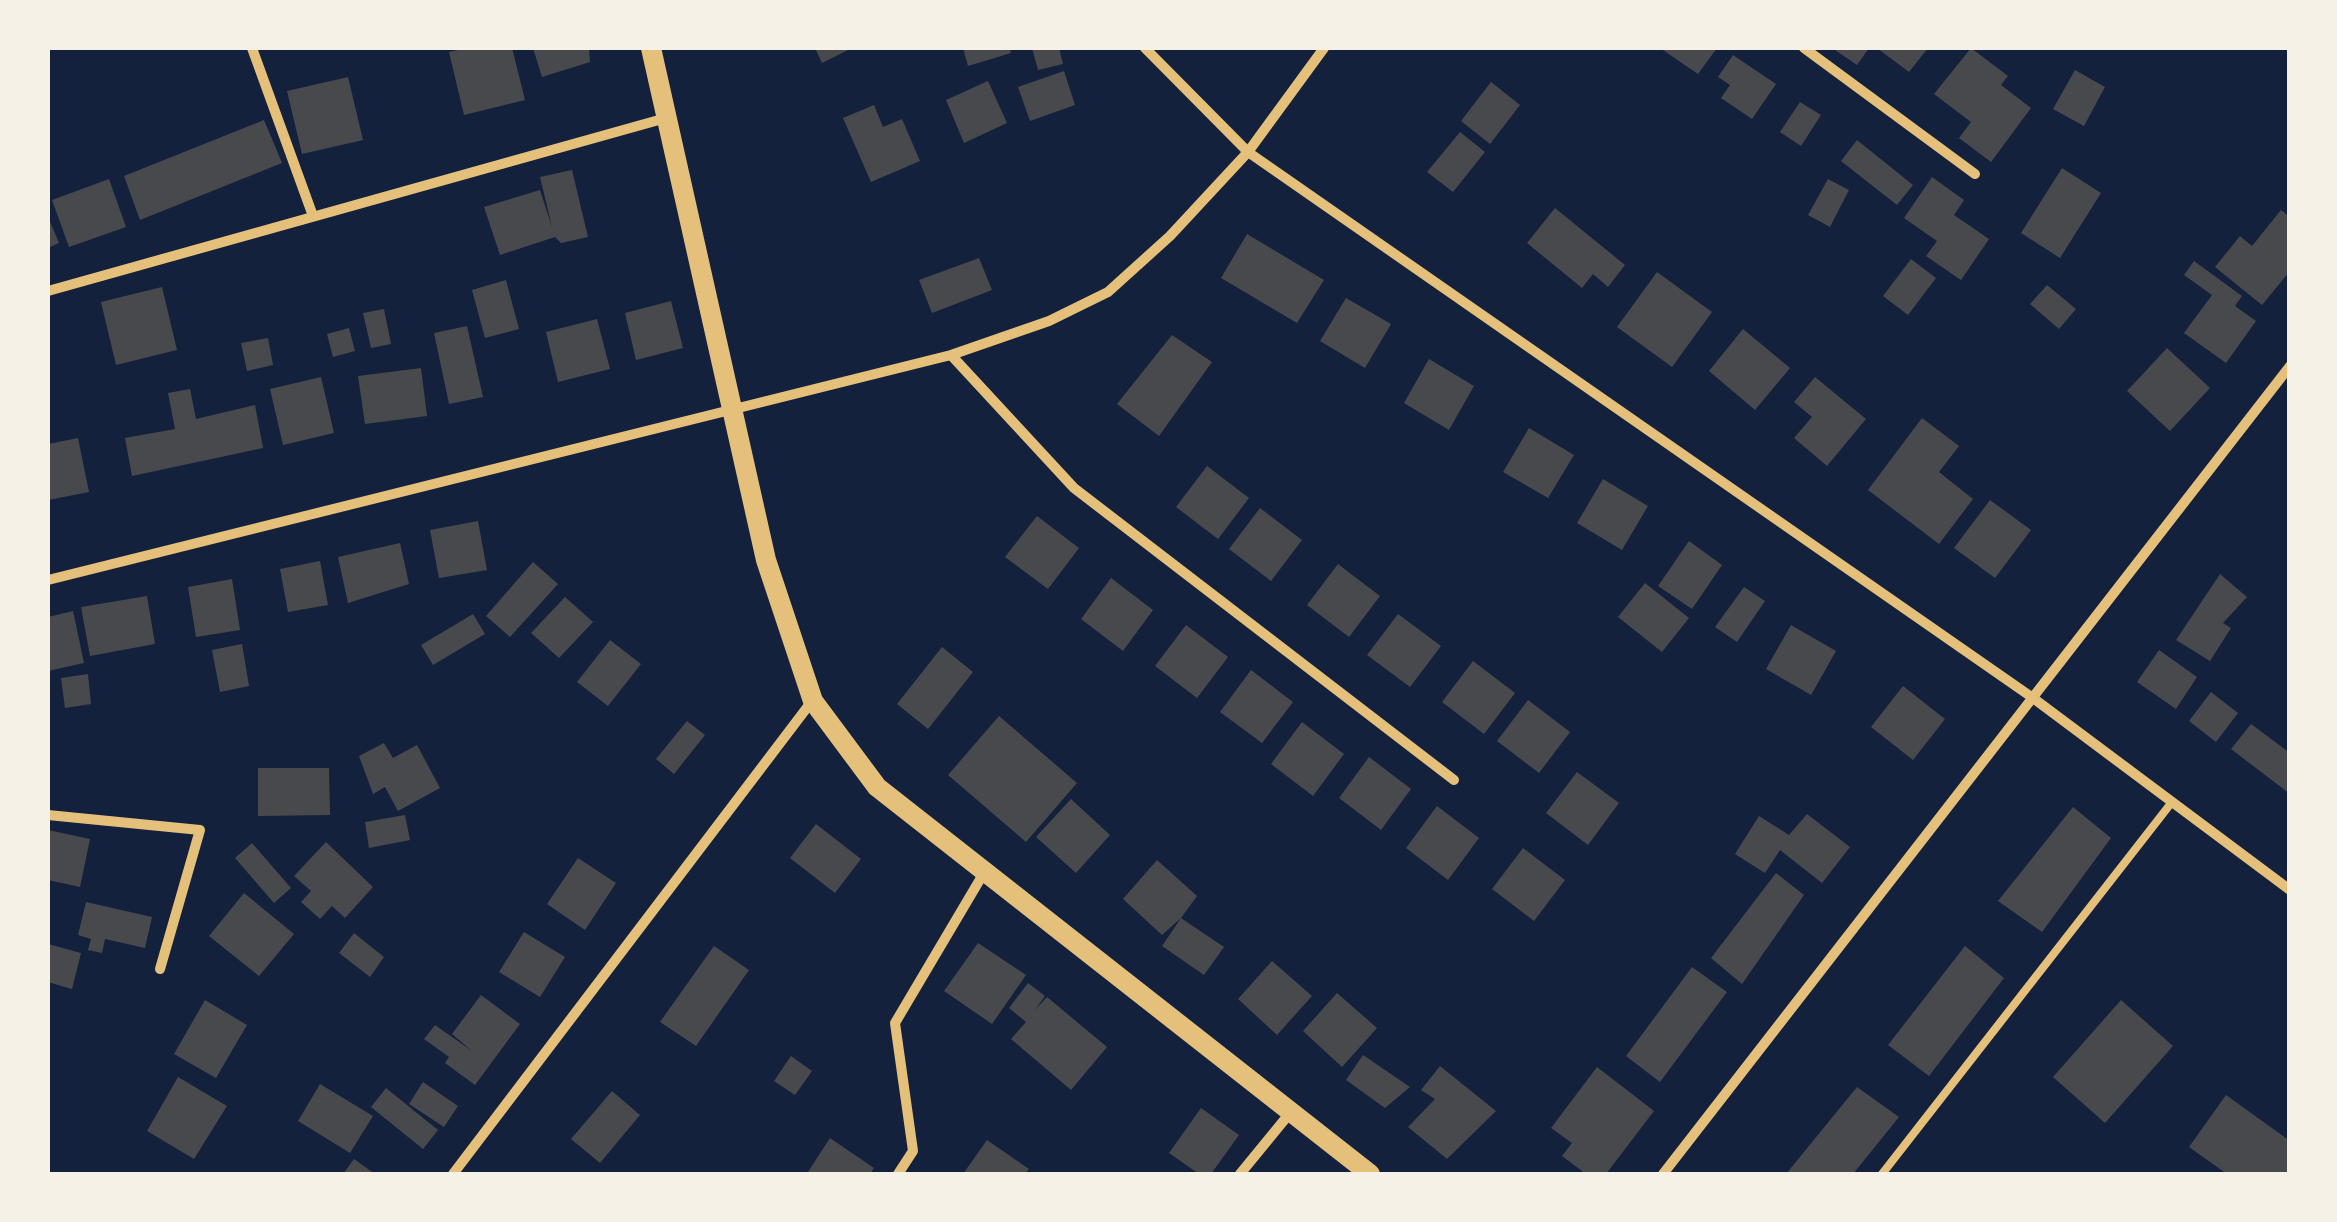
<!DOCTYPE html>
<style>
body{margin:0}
#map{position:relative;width:2337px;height:1222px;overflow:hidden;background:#14213d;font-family:Commissioner,sans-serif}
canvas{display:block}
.frame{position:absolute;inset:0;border:50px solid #f6f1e7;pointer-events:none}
</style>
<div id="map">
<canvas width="2337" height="1222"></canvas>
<div class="frame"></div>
</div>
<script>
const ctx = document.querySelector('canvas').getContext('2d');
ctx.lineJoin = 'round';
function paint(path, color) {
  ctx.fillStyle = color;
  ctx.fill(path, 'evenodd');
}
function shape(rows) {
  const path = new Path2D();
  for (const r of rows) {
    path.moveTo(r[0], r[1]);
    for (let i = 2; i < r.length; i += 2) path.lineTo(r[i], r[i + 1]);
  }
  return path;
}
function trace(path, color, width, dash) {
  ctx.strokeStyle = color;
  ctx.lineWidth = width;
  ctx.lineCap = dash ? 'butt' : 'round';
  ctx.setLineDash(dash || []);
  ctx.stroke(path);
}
paint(shape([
 [467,48,512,48,525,100,464,115,449,52],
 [533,48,589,48,590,62,542,77],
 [815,48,852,48,822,63],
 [963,48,1009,48,1011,53,968,66],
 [1032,48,1059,48,1063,64,1038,70],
 [1660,48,1717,48,1698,74],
 [1832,48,1869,48,1857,65],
 [1877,48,1928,48,1909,72],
 [1971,48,2008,76,2001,85,2031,108,1991,162,1959,138,1971,122,1934,94],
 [1733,55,1776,84,1752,119,1721,98,1730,85,1718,77],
 [2075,70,2105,87,2084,126,2053,109],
 [1064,71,1075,105,1030,121,1018,87],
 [348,77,363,140,302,154,287,91],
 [988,81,1007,123,964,143,946,100],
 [1491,82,1520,105,1490,144,1461,121],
 [1800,102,1821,115,1801,146,1780,132],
 [874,105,883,127,902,119,920,161,871,182,843,118],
 [264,120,282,163,140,220,124,176],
 [1460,132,1485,152,1453,192,1427,172],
 [1857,140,1913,185,1897,205,1841,161],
 [2062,168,2101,193,2060,258,2021,233],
 [572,170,588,237,561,243,555,237,500,255,484,207,540,190,552,227,540,177],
 [1932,177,1964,200,1954,215,1989,239,1961,280,1926,256,1937,241,1904,218],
 [109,179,126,227,69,247,52,200],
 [1828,179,1849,190,1830,227,1808,215],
 [1555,208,1625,265,1608,287,1593,274,1582,288,1527,243],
 [2281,210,2290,217,2290,271,2262,305,2215,267,2240,236,2252,246],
 [48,217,59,243,48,248],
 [1247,234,1324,280,1297,323,1221,278],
 [979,258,992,290,932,313,919,280],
 [1911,259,1936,278,1908,315,1883,296],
 [2194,261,2242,296,2235,306,2256,321,2226,363,2184,333,2212,295,2184,275],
 [1657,272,1712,312,1672,367,1617,327],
 [506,280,519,329,485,338,472,290],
 [2047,285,2076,309,2059,329,2030,304],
 [162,287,177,350,116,365,101,302],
 [1346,298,1391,324,1365,368,1320,341],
 [671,301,683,348,636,360,625,313],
 [384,309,391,344,371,348,363,313],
 [597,319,610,369,558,382,546,332],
 [467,326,483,397,449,404,434,333],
 [349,328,355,351,333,357,327,334],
 [1743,329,1790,368,1755,410,1709,371],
 [1172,335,1212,362,1159,436,1117,404],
 [268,338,273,365,247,371,241,343],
 [2167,348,2210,388,2170,431,2127,391],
 [1429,359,1474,386,1449,430,1404,403],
 [421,368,427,416,365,424,358,376],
 [321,377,334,433,283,445,270,389],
 [1815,377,1866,419,1827,466,1794,438,1812,417,1794,402],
 [190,389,196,419,255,405,263,448,132,476,125,438,175,429,168,393],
 [1922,418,1959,446,1939,472,1973,499,1939,544,1868,490],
 [1529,428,1574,455,1548,498,1503,472],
 [78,438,89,492,48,500,48,444],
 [1207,466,1249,498,1218,539,1176,507],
 [1603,479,1648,506,1622,550,1577,523],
 [1990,500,2031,530,1995,578,1954,548],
 [1260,508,1302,540,1271,581,1229,549],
 [1037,516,1079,548,1048,589,1005,557],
 [478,521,487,570,439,578,430,530],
 [1689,541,1722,565,1692,609,1658,586],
 [400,543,409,584,348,603,338,557],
 [320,561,328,605,288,612,280,569],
 [533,562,558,584,510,637,486,616],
 [1338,564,1380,596,1349,637,1307,605],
 [2220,574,2247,597,2223,623,2231,628,2210,661,2176,640],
 [1111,578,1153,610,1123,651,1081,619],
 [232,579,240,630,196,637,188,587],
 [1645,583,1689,618,1662,652,1618,617],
 [1744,587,1765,601,1737,642,1715,627],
 [147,596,155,644,90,656,81,607],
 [565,597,593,622,559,658,531,633],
 [73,611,84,663,48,671,48,617],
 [473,614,485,634,433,665,421,645],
 [1398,614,1441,646,1410,687,1367,655],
 [1186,625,1228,657,1197,698,1155,666],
 [1791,625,1836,651,1811,695,1766,669],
 [610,640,641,664,608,706,577,682],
 [242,644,249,686,220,692,212,650],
 [942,647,973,672,928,729,897,704],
 [2159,650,2197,677,2176,709,2137,682],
 [1473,661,1515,693,1484,734,1442,702],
 [1251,670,1293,702,1262,743,1220,712],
 [88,674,91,704,65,708,61,678],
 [1903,686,1945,719,1913,760,1871,727],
 [2211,692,2238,713,2216,742,2189,721],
 [1528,700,1570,732,1539,773,1497,741],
 [999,716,1077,783,1026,842,948,775],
 [687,721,705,735,674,774,656,759],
 [1302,722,1344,754,1313,796,1271,764],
 [2251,724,2290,753,2290,794,2231,749],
 [384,743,393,758,417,745,440,788,398,811,385,787,373,794,359,756],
 [1369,757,1411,789,1381,830,1339,798],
 [258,768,329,768,330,815,258,816],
 [1577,772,1619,803,1588,845,1546,813],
 [1071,799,1110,835,1076,873,1036,837],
 [1437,806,1479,838,1448,880,1406,848],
 [2073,807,2111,838,2042,932,1998,901],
 [1807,814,1850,847,1822,883,1780,850,1765,873,1735,854,1759,816,1789,835],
 [405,815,410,840,369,848,365,822],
 [816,824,861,859,835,893,790,858],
 [48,830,90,839,80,887,48,880],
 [326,842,373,887,345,918,332,906,320,919,301,902,311,891,294,876],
 [252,843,291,888,274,903,235,858],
 [1523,848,1565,880,1534,921,1492,889],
 [578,858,616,883,585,930,547,904],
 [1157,860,1197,896,1181,918,1224,947,1204,975,1162,946,1181,918,1162,935,1123,899],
 [1776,873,1804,895,1742,984,1711,958],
 [244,893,294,934,259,976,209,936],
 [86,902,152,917,145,948,105,939,102,953,88,950,91,939,78,935],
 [524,932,565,957,540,997,499,972],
 [354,933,384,957,370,977,339,953],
 [978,943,1026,975,992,1024,944,991],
 [48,944,81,953,72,989,48,982],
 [714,946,749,970,696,1046,660,1022],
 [1965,946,2004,978,1929,1076,1888,1045],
 [1272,961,1312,996,1277,1035,1238,999],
 [1692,967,1727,992,1660,1082,1626,1056],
 [1028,983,1045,996,1035,1010,1047,997,1107,1047,1071,1090,1011,1039,1026,1022,1009,1008],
 [1337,993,1377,1028,1342,1067,1303,1031],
 [481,995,520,1024,475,1085,445,1063,449,1057,424,1039,435,1025,472,1051,452,1034],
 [205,1000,247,1025,216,1078,174,1054],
 [2121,1000,2173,1046,2105,1123,2053,1077],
 [1363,1055,1410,1087,1385,1108,1346,1080],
 [791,1056,812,1071,795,1095,774,1081],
 [1440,1066,1496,1111,1447,1159,1408,1127,1435,1099,1421,1090],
 [1597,1067,1654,1111,1606,1174,1586,1174,1562,1156,1572,1143,1551,1128],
 [178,1077,227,1106,194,1159,147,1131],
 [423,1082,458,1106,444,1127,409,1104],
 [320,1084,373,1116,350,1153,298,1121],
 [1857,1087,1899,1117,1853,1174,1786,1174],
 [386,1088,438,1130,423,1149,371,1107],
 [612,1091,640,1115,600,1163,571,1139],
 [2226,1095,2290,1141,2290,1174,2227,1174,2189,1147],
 [1201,1108,1239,1135,1211,1174,1199,1174,1169,1153],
 [830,1138,874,1168,870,1174,808,1172],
 [987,1140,1029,1169,1025,1174,963,1174],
 [354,1159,375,1174,343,1174]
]), '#48494c');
trace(shape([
 [1882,1174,2172,802]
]), '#e5c07b', 8);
trace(shape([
 [252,48,313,216],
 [1145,48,1248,152,2033,698,2290,890],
 [1804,48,1975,174],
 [48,291,666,118],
 [951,355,1074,488,1454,780],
 [48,580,951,355,1049,321,1108,292,1170,236,1248,152,1324,48],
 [48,815,200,830,160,969],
 [453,1174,812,701],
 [898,1174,913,1151,895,1023,985,871],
 [1240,1174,1290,1113],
 [1663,1174,2290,366]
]), '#e5c07b', 10);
trace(shape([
 [651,48,766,560,813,701,877,787,1370,1174]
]), '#e5c07b', 20);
</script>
